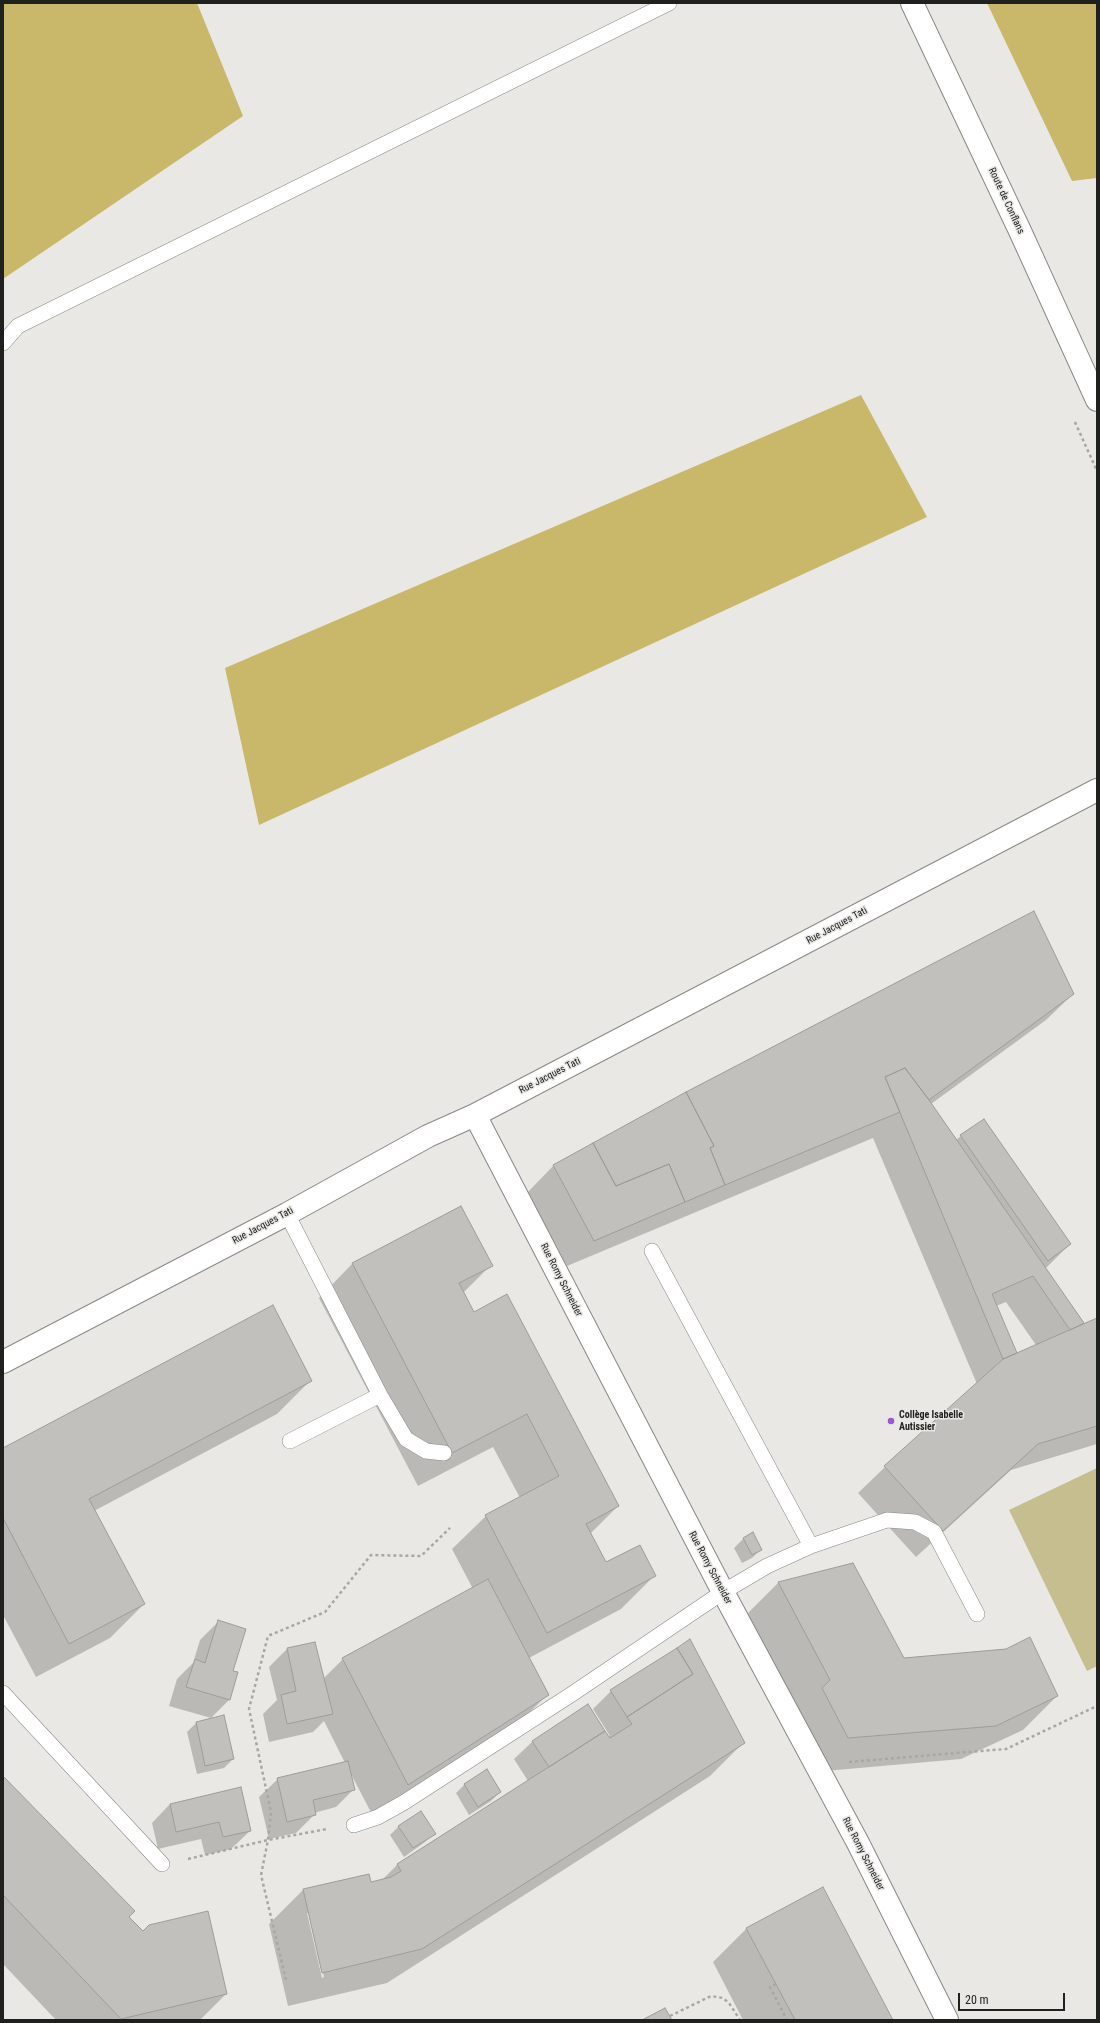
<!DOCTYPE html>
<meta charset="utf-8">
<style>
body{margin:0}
#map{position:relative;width:1100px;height:2023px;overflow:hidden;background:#e9e8e4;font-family:"Roboto Condensed",sans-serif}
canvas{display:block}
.frame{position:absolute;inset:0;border:4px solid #20201f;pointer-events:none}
.scale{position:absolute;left:958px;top:1993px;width:107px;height:18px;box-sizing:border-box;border:2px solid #20201f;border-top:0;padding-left:5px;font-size:12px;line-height:14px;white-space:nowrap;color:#20201f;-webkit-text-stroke:3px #e9e8e4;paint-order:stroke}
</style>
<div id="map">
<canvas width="1100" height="2023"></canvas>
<div class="frame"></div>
<div class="scale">20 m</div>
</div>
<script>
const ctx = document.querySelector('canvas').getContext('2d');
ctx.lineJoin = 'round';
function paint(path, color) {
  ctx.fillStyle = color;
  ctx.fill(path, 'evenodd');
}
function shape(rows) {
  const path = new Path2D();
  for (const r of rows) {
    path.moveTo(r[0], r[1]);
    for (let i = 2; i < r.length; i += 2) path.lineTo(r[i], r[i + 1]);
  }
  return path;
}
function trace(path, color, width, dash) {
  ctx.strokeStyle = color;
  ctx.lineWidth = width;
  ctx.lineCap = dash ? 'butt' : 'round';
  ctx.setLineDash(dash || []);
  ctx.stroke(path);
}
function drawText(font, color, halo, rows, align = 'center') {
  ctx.font = font + ' "Roboto Condensed",sans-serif';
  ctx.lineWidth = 3;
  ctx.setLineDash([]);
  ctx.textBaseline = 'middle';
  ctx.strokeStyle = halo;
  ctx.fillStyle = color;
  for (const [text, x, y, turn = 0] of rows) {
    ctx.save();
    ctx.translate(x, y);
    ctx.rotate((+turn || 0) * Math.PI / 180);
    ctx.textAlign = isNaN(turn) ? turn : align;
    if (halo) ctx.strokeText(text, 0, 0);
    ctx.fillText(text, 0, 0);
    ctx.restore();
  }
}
paint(shape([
 [1097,1468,1097,1666,1087,1671,1009,1510]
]), '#c7be8f');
paint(shape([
 [3,3,197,3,243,116,3,279],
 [987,3,1097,3,1097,178,1072,181],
 [861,395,927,517,259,825,225,668]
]), '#c9b86a');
paint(shape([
 [1073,994,1046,1020,931,1104,956,1140,961,1136,1070,1244,1045,1269,1084,1325,1097,1319,1097,1444,1011,1470,916,1557,858,1493,885,1467,977,1384,873,1138,567,1266,528,1192,554,1165],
 [1006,1302,1036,1345,1016,1354,996,1306],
 [460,1207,491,1265,463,1293,473,1313,618,1506,590,1534,606,1564,655,1575,621,1609,529,1658,548,1694,514,1728,374,1818,351,1774,354,1789,336,1807,314,1813,315,1814,296,1833,269,1839,259,1797,278,1779,345,1763,324,1721,313,1732,269,1742,263,1714,277,1700,269,1667,287,1649,323,1679,343,1659,473,1589,452,1549,486,1516,520,1498,493,1447,418,1486,319,1298,352,1264],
 [311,1380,277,1414,94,1511,144,1604,110,1638,36,1677,3,1615,3,1449],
 [753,1534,761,1549,752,1558,742,1563,734,1548,743,1539],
 [853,1564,903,1659,1057,1696,1023,1730,961,1759,814,1772,745,1616,778,1583],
 [218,1622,232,1672,237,1673,229,1700,211,1718,169,1706,177,1679,193,1663,200,1640],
 [611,1691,743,1743,710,1776,387,1983,288,2006,269,1924,303,1890,368,1875,370,1883,382,1880,398,1864,528,1781,514,1759,533,1741,608,1737,610,1736,593,1709],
 [307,1913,309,1913,324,1977,322,1978],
 [196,1723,233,1759,224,1768,197,1774,187,1732],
 [3,1777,143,1932,226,1994,200,2020,56,2020,3,1964],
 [465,1784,500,1792,491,1801,469,1815,456,1793],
 [170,1804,250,1831,231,1849,205,1855,201,1839,158,1849,152,1823],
 [399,1826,434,1833,425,1842,404,1857,390,1835],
 [746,1929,892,2020,743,2020,713,1962]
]), '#0003');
const building = shape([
 [1034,911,1074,994,929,1100,905,1068,885,1077,900,1112,725,1185,710,1148,714,1146,686,1092,1034,911],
 [905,1068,929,1100,1084,1323,1070,1330,1033,1276,992,1294,1017,1353,1003,1359,885,1077,905,1068],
 [686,1092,714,1146,710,1148,725,1185,685,1202,669,1164,616,1186,593,1143,686,1092],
 [984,1119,1071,1244,1048,1261,960,1135,984,1119],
 [593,1143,616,1186,669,1164,685,1202,594,1241,553,1165,593,1143],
 [461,1206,493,1266,459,1283,474,1312,507,1294,619,1506,586,1524,606,1562,640,1545,656,1576,547,1633,485,1515,559,1476,527,1414,452,1453,352,1263,461,1206],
 [273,1305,312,1381,89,1499,145,1604,69,1644,3,1518,3,1448,273,1305],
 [1097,1318,1097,1426,1038,1444,943,1531,884,1466,1003,1359,1097,1318],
 [753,1532,762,1550,752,1555,743,1538,753,1532],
 [853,1563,904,1658,1006,1649,1030,1637,1058,1696,996,1726,848,1738,822,1688,830,1680,778,1582,853,1563],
 [488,1579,549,1695,408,1785,342,1658,488,1579],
 [218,1620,246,1629,233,1671,238,1672,230,1700,186,1687,195,1659,205,1663,218,1620],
 [690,1639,745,1743,422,1949,322,1973,303,1889,369,1874,371,1882,391,1877,401,1871,397,1864,605,1731,610,1738,632,1724,627,1717,693,1674,677,1648,690,1639],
 [315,1642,333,1714,287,1724,281,1695,296,1691,287,1648,315,1642],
 [677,1648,693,1674,627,1717,610,1690,677,1648],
 [588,1704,605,1731,549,1767,532,1741,588,1704],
 [224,1715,234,1759,205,1766,196,1722,224,1715],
 [348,1761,355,1790,313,1800,316,1815,287,1822,277,1778,348,1761],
 [487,1769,501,1792,478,1807,464,1784,487,1769],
 [3,1776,135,1911,129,1917,143,1931,149,1925,208,1911,227,1994,121,2019,3,1895,3,1776],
 [241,1787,251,1831,223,1837,219,1822,176,1832,170,1804,241,1787],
 [421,1811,436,1834,413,1848,398,1826,421,1811],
 [823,1887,893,2020,795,2020,746,1928,823,1887],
 [665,2008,672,2020,642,2020,665,2008]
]);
paint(building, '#c1c0bc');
trace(building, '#9d9c98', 1);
const lane = shape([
 [3,343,18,326,669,3],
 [287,1214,380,1395,406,1439,426,1451,444,1453],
 [290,1441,380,1395],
 [811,1546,887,1520,915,1522,934,1532,977,1614],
 [3,1693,162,1864],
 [354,1825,378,1817,403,1803,572,1694,723,1592,767,1566,811,1546,652,1251]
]);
const street = shape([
 [475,1115,723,1592,858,1843,947,2020],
 [3,1362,287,1214,428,1136,475,1115,1097,790]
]);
const secondary = shape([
 [912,3,1020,231,1097,400]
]);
trace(lane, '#888884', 16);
trace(street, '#888884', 24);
trace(secondary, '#888884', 24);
trace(shape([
 [1075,422,1097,471],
 [849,1762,1006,1749,1097,1706],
 [188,1859,268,1840,327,1829],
 [286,1980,261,1875,268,1840,271,1812,249,1709,268,1636,325,1612,371,1555,421,1556,450,1528],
 [776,1984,770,1987,787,2020],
 [670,2016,711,1996,723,1998,729,2003,740,2020]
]), '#a8a7a4', 2.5, [3, 3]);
trace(lane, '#fff', 15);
trace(street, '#fff', 22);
trace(secondary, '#fff', 22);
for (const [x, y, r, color] of [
 [891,1421,4,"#9b59ce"]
]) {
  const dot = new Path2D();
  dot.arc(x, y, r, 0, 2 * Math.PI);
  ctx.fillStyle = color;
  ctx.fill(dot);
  trace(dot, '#e9e8e4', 1.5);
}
drawText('10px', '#20201f', '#e9e8e4', [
 ["Route de Conflans",1006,201,65],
 ["Rue Jacques Tati",837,926,-28],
 ["Rue Jacques Tati",550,1076,-27],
 ["Rue Jacques Tati",263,1226,-28],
 ["Rue Romy Schneider",561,1280,63],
 ["Rue Romy Schneider",710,1568,62],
 ["Rue Romy Schneider",863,1854,63]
]);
drawText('bold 10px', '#20201f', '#e9e8e4', [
 ["Collège Isabelle",899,1415],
 ["Autissier",899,1427]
], 'left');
</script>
